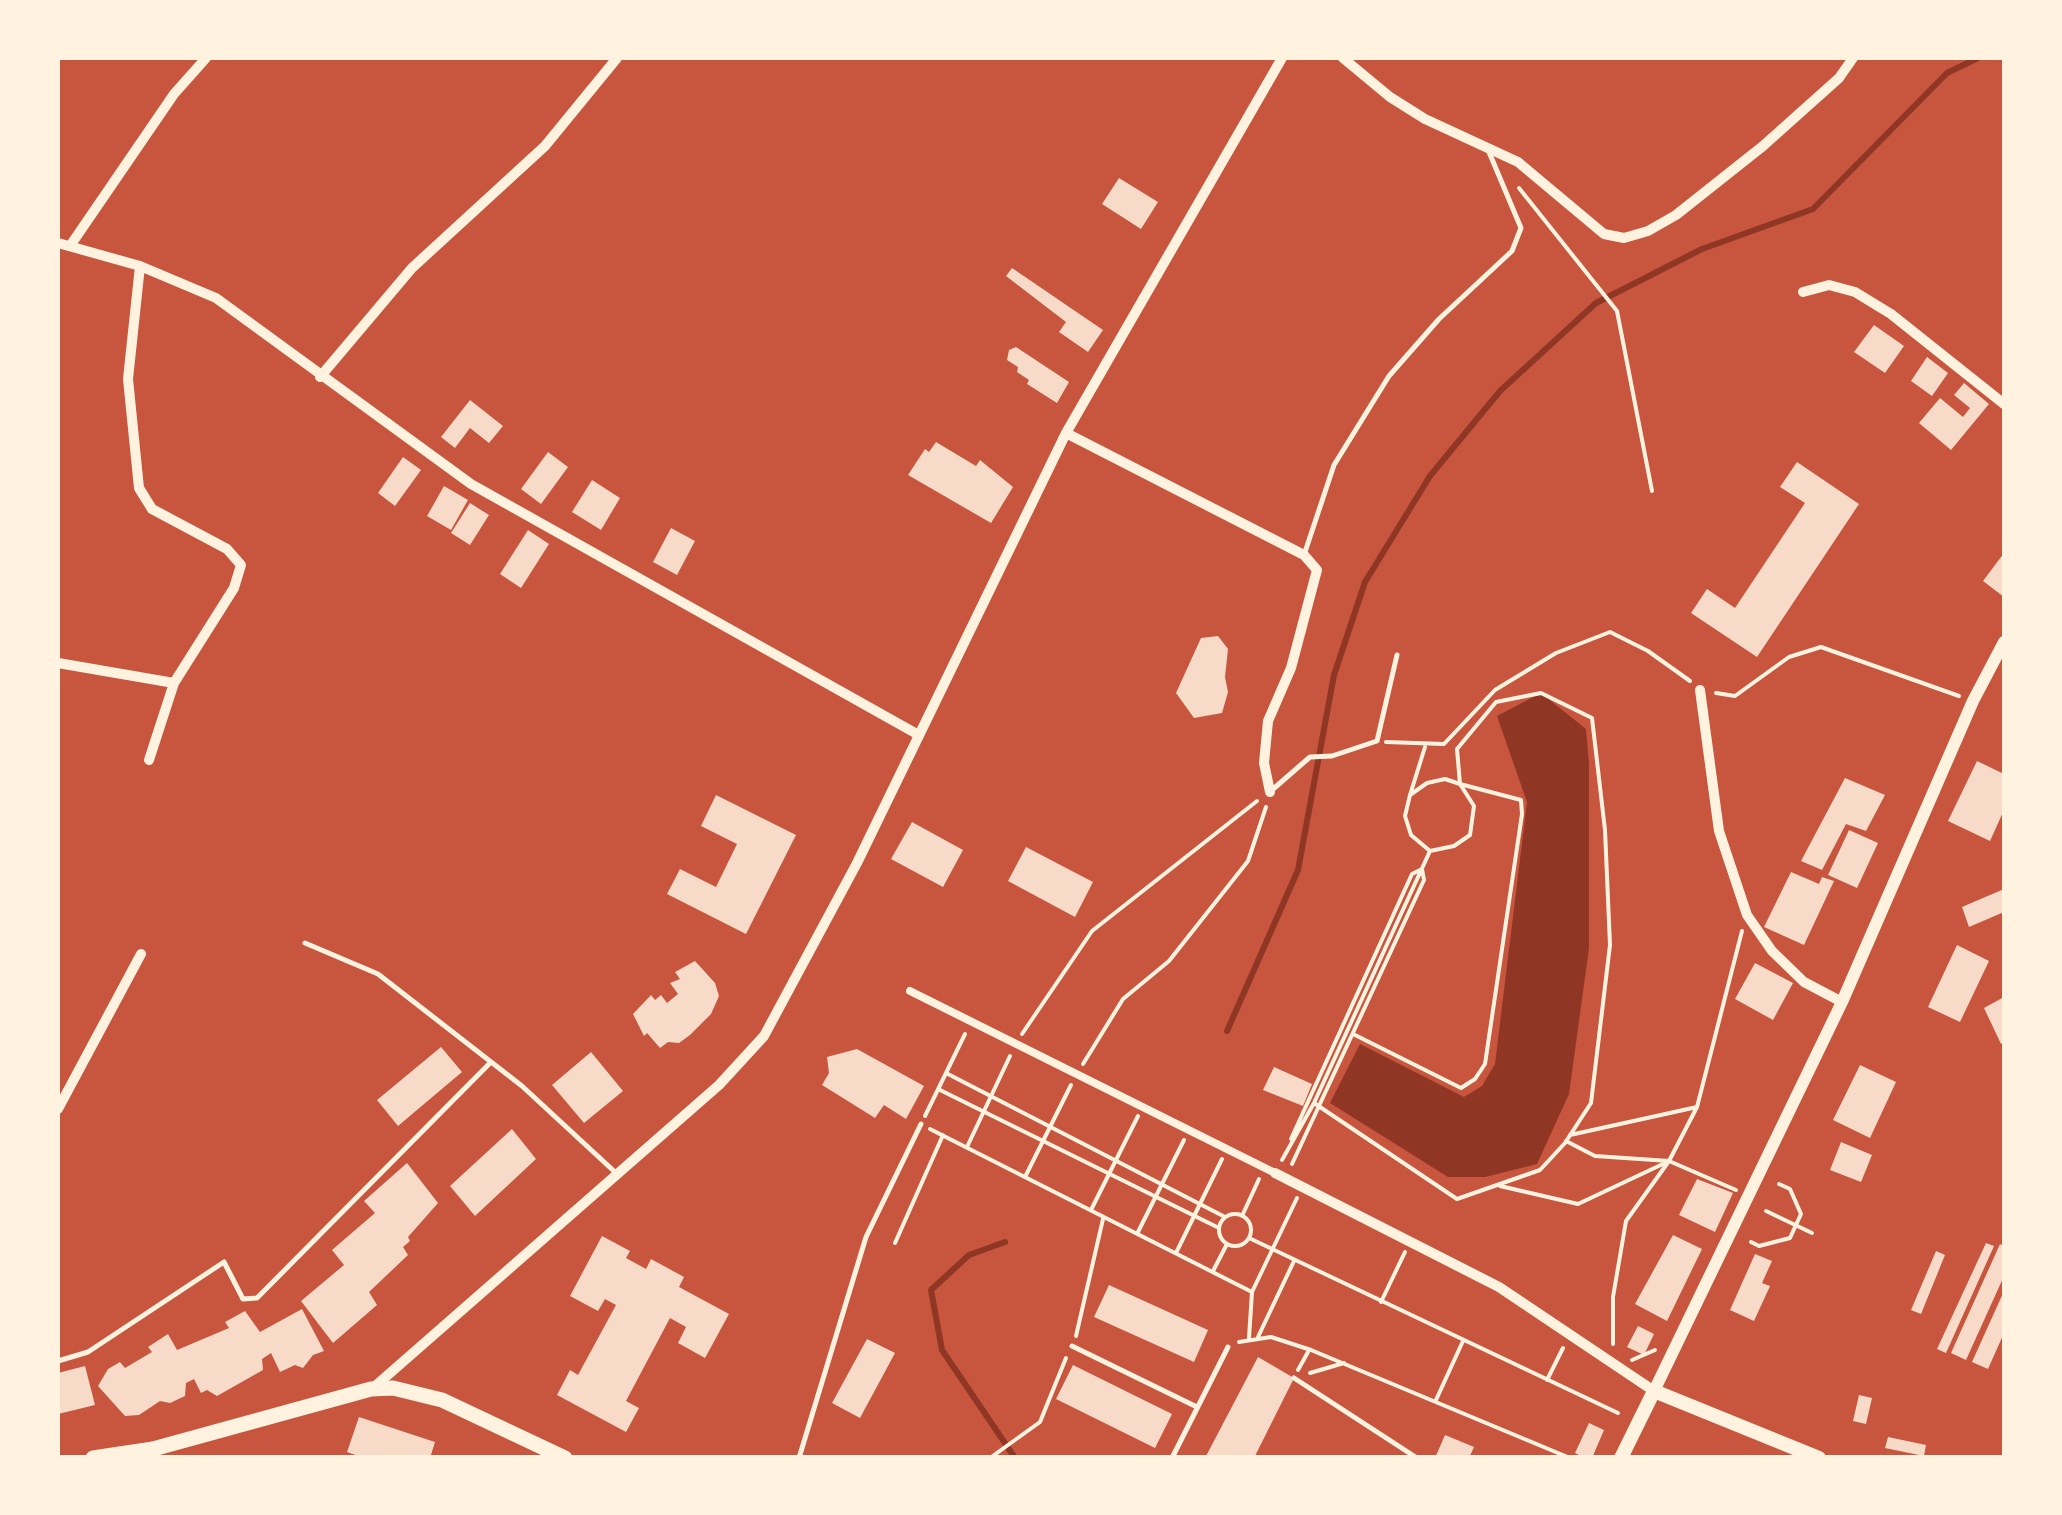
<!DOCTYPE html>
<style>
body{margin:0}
#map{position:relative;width:2062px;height:1515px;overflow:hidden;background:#c8553d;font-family:"Golos Text",sans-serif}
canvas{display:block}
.frame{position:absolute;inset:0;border:60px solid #fff3e0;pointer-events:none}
</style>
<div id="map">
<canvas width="2062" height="1515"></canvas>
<div class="frame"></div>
</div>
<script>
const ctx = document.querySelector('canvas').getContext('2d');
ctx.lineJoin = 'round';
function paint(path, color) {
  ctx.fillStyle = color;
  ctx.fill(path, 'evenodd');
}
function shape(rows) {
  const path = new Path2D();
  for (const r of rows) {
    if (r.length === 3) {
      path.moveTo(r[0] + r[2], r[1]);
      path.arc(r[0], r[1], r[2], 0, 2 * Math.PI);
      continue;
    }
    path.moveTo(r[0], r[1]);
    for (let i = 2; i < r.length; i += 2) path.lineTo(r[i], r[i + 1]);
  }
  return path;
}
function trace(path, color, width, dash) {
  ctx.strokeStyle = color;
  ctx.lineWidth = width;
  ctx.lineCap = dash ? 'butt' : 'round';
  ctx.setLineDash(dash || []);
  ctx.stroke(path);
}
paint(shape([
 [1541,693,1586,729,1589,763,1589,948,1569,1094,1537,1164,1485,1177,1448,1177,1330,1103,1360,1044,1464,1097,1482,1086,1495,1064,1527,802,1497,716]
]), '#8f3625');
trace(shape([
 [1227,1031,1298,870,1334,675,1365,582,1430,476,1500,391,1596,303,1702,249,1813,209,1947,73,1978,58],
 [1005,1242,969,1255,931,1290,942,1350,1015,1458]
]), '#8f3625', 6);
paint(shape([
 [1119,178,1158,202,1141,229,1102,204],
 [1012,268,1103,330,1088,352,1059,332,1066,322,1006,276],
 [1874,325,1904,346,1885,373,1854,352],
 [1016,347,1069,382,1057,403,1027,384,1029,380,1017,372,1018,367,1007,360,1009,350],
 [1927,357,1948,373,1932,396,1911,381],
 [1964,383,1989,404,1951,450,1919,423,1940,398,1963,417,1970,408,1954,395],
 [470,400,503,426,489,443,470,428,455,448,441,437],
 [936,442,976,466,980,460,1013,487,991,523,908,475,925,449,929,452],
 [548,452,568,467,541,504,521,489],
 [403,457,421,470,395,506,378,493],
 [1797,462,1859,504,1757,657,1691,613,1707,589,1735,608,1805,503,1780,487],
 [592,480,620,498,601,530,572,512],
 [444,486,468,500,451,530,427,516],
 [470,503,489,515,470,545,451,533],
 [671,528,695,541,677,575,653,562],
 [528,530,549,544,521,588,500,574],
 [2004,553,2004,597,1983,581],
 [1218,636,1228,649,1225,677,1228,692,1222,713,1194,718,1176,693,1201,638],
 [1977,761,2004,774,2004,810,1990,841,1948,821],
 [1845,778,1885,795,1866,831,1846,824,1822,870,1801,861],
 [716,795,796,835,746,934,667,894,680,869,716,887,737,844,701,826],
 [912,822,963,850,943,887,891,859],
 [1849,830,1878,843,1857,888,1828,875],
 [1026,847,1093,882,1075,917,1008,881],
 [1791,872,1819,884,1822,877,1834,881,1804,945,1764,927],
 [2004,889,2004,912,1969,927,1962,907],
 [1957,945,1989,961,1960,1022,1928,1007],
 [695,961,715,983,719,996,711,1014,690,1035,679,1043,668,1042,660,1048,647,1033,644,1036,633,1014,651,995,655,1000,661,995,667,1003,678,994,670,983,680,979,675,972],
 [1755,963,1793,983,1773,1020,1735,999],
 [2004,997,2004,1042,2001,1044,1984,1008],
 [441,1047,462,1072,398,1126,377,1100],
 [857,1049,924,1086,906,1119,884,1105,875,1118,822,1085,829,1073,827,1057],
 [591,1052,623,1091,584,1123,552,1085],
 [1860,1065,1896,1082,1870,1138,1833,1120],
 [1274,1067,1312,1084,1303,1106,1263,1090],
 [512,1129,536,1159,475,1216,450,1186],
 [1841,1142,1872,1155,1861,1182,1830,1170],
 [407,1163,438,1203,408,1237,410,1241,403,1247,408,1255,369,1292,377,1305,333,1343,301,1301,344,1265,332,1250,375,1213,364,1201],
 [1697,1179,1733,1193,1715,1232,1679,1215],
 [1673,1235,1702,1249,1667,1321,1635,1304],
 [602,1236,630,1251,626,1258,646,1269,651,1259,684,1277,679,1287,729,1314,705,1358,678,1343,686,1327,670,1318,626,1401,639,1408,626,1432,557,1395,570,1370,578,1375,616,1305,605,1299,598,1311,570,1296],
 [1986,1243,1994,1246,1946,1353,1937,1349],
 [2000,1244,2004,1246,2004,1276,1966,1360,1951,1353],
 [1936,1251,1945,1255,1921,1314,1911,1310],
 [1755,1254,1772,1261,1762,1283,1770,1286,1754,1321,1730,1310],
 [1109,1285,1208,1330,1194,1362,1094,1317],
 [2004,1291,2004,1333,1988,1369,1972,1362],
 [302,1309,324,1351,313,1355,303,1368,295,1365,280,1372,271,1353,262,1359,263,1370,217,1396,207,1390,201,1393,194,1379,186,1383,185,1396,170,1403,160,1401,139,1415,125,1416,98,1386,108,1369,120,1362,125,1368,152,1352,148,1347,168,1334,177,1350,229,1328,225,1322,245,1311,260,1332],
 [1638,1326,1654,1334,1644,1355,1627,1347],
 [867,1339,895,1353,860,1418,832,1403],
 [1258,1357,1294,1378,1254,1458,1205,1458],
 [1073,1365,1172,1414,1155,1448,1056,1399],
 [85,1366,95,1405,58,1414,58,1373],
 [1859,1395,1872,1398,1866,1424,1853,1421],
 [359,1417,435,1442,430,1458,364,1458,347,1452],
 [1589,1423,1604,1430,1592,1458,1585,1458,1575,1453],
 [1445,1435,1474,1447,1469,1458,1435,1458],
 [1888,1437,1926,1445,1924,1456,1885,1448]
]), '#f7dbc8');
trace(shape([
 [1519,188,1617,311,1652,491],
 [1716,693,1735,696,1789,657,1821,647,1959,696],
 [1386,742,1444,744,1495,690,1556,653,1610,632,1648,651,1690,681],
 [1410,795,1425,747],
 [1022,1034,1092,931,1257,801],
 [1083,1064,1123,999,1169,961,1248,861,1266,807],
 [946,1073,1225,1217],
 [938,1089,1219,1228],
 [1314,1103,1457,1199,1540,1170,1565,1143,1591,1103,1610,945,1605,830,1592,718,1541,693,1496,702,1457,749,1460,784,1521,800,1522,814,1485,1064,1475,1079,1461,1088,1353,1034],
 [925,1116,965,1034],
 [930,1129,1252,1292],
 [1570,1135,1697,1107],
 [1291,1139,1412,874,1422,869,1424,880,1292,1164],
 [1566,1141,1595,1156,1669,1161,1736,1190],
 [967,1147,1010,1056],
 [1282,1160,1314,1103,1430,851,1454,846,1470,835,1474,806,1460,784,1445,779,1427,783,1410,795,1405,816,1411,835,1430,851],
 [1026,1175,1071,1085],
 [1500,1186,1578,1204,1665,1163],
 [1091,1210,1138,1116],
 [1766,1211,1812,1233],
 [1235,1230,16],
 [1242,1216,1259,1179],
 [1137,1234,1184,1140],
 [1249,1238,1618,1413],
 [1751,1242,1759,1246,1790,1238,1801,1214,1790,1189,1779,1184],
 [895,1243,943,1135],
 [1176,1253,1222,1159],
 [1213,1271,1227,1244],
 [1381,1302,1405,1252],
 [1076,1336,1103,1219],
 [1258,1337,1294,1261],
 [1249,1338,1252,1292,1297,1198],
 [1239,1342,1271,1337,1311,1350,1570,1458],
 [1613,1344,1613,1297,1626,1221,1669,1161,1697,1107,1742,931],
 [1632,1360,1655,1350],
 [1298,1370,1308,1352],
 [1310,1373,1344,1363],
 [1547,1380,1563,1348],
 [1436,1400,1463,1341],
 [990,1458,1040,1422,1066,1358],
 [1595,1458,1595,1457]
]), '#fff3e0', 4);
trace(shape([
 [1304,555,1334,465,1389,376,1439,319,1512,251,1521,228,1489,152],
 [1272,790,1310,757,1332,756,1377,741,1397,655],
 [305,943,378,974,522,1086,616,1173],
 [1072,1346,1197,1407],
 [58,1361,88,1352,224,1262,243,1299,257,1298,491,1062],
 [1294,1378,1417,1458],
 [799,1458,866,1237,921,1124],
 [1172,1458,1228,1347]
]), '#fff3e0', 5);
trace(shape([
 [910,991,1275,1173]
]), '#fff3e0', 8);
trace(shape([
 [1343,58,1390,97,1425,119,1518,162,1604,234,1624,238,1648,231,1676,215,1763,146,1839,78,1853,58],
 [58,243,140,266,216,298,471,484,917,734],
 [70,246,174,94,206,58],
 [140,266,128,379,139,488,152,509,227,549,241,565,234,588,174,683,149,760],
 [1803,292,1829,285,1855,292,1891,314,2004,404],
 [320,377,412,268,545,146,617,58],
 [1066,433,1304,555,1317,570,1291,668,1268,721,1264,763,1270,792],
 [58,663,174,683],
 [1700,690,1719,831,1747,915,1772,951,1804,982,1842,1002],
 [58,1109,141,954],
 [1275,1173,1499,1287,1654,1391],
 [373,1388,719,1085,764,1036,857,863,1066,433,1282,58]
]), '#fff3e0', 10);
trace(shape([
 [1654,1391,1842,1002,1973,701,2004,642]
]), '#fff3e0', 12);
trace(shape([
 [1621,1458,1654,1391,1819,1458]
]), '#fff3e0', 14);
trace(shape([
 [93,1458,153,1449,371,1389,393,1388,442,1400,565,1458]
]), '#fff3e0', 15);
</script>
